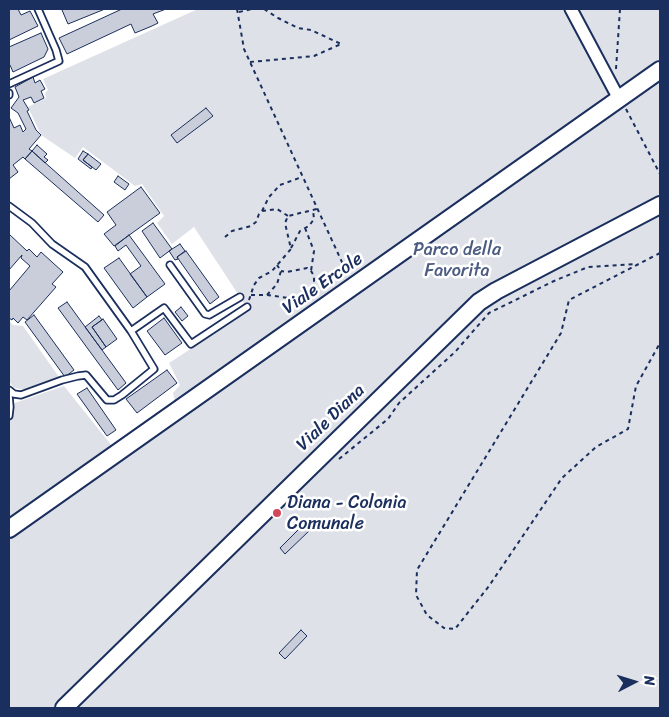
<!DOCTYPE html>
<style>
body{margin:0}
#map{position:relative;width:669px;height:717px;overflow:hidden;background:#fff;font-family:Sriracha,sans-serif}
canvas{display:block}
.frame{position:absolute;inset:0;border:10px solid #1b2f5e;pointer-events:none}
.north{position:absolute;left:609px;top:657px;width:50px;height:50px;-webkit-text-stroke:4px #fff;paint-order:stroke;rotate:85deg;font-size:14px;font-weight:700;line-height:20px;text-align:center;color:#1b2f5e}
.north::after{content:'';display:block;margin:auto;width:18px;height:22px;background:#1b2f5e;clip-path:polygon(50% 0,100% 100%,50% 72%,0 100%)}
</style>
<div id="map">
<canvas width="669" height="717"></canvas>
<div class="frame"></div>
<div class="north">N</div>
</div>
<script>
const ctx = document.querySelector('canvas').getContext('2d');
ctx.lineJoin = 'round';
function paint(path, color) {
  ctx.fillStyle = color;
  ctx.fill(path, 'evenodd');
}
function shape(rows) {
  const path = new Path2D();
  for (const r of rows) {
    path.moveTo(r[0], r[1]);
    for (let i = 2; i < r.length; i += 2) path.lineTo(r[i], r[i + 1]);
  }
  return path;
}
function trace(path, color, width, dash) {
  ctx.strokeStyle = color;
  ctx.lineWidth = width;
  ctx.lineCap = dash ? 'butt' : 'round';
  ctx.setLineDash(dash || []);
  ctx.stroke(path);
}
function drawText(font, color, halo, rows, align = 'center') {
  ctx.font = font + ' Sriracha,sans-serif';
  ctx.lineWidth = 5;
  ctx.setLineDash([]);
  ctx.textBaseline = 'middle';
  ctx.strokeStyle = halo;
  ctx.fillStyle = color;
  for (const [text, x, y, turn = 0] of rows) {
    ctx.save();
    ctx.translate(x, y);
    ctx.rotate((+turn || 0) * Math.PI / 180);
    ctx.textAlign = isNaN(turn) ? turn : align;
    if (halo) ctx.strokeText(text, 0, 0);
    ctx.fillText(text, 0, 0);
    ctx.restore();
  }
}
paint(shape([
 [198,9,660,9,660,708,9,708,9,405,64,386,112,446,175,402,173,393,180,385,169,363,249,311,194,227,172,244,157,223,164,216,142,184,135,186,83,147,75,158,41,135,28,107,46,98,45,93,48,90,43,79],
 [9,321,13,325,23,326,59,377,26,389,20,389,13,387,9,381]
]), '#dee1e7');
const building = shape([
 [9,9,18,9,21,15,30,11,38,26,9,40,9,9],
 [64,9,105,9,68,24,62,10,64,9],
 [122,9,166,9,153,14,158,23,152,26,135,33,131,24,67,54,59,38,122,9],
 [41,33,48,49,44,57,13,72,10,65,9,66,9,47,41,33],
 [33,77,35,83,40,80,45,89,41,91,44,98,34,103,31,97,23,100,29,110,27,111,36,130,41,135,29,149,32,151,25,159,23,157,13,165,18,172,9,179,9,117,14,128,20,125,23,132,26,129,18,113,11,108,19,97,15,87,33,77],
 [206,108,213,116,177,143,171,135,206,108],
 [37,145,47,154,44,157,48,160,45,163,32,151,37,145],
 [32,151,104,215,98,222,25,159,32,151],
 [83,151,88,154,83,160,92,167,91,169,78,159,83,151],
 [88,154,101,164,96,170,83,160,88,154],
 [118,176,129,184,125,190,114,182,118,176],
 [141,187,160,213,114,246,104,234,116,225,107,212,141,187],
 [153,223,172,249,160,258,142,231,153,223],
 [9,234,27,251,29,249,37,257,41,252,63,272,52,284,56,287,27,320,23,317,18,323,13,318,12,320,9,318,9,291,30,266,21,258,22,255,9,270,9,234],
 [129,235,165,284,147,297,130,274,141,266,126,245,118,251,115,246,129,235],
 [180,244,185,251,177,257,178,259,175,260,169,251,180,244],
 [186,251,219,297,210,304,177,257,186,251],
 [119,258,147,297,133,308,104,268,119,258],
 [67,302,126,383,118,390,58,308,67,302],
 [181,307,188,316,182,321,175,312,181,307],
 [34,315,74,370,65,377,25,322,34,315],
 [99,316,102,320,92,327,106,347,102,350,85,327,99,316],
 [164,318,182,343,165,355,147,331,164,318],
 [103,319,117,339,106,347,92,327,103,319],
 [167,370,177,383,137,413,126,399,167,370],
 [87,388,116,430,107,436,77,394,87,388],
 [304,524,310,530,285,554,280,548,304,524],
 [301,630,307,636,285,659,279,653,301,630]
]);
paint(building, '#caceda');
trace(building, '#1b2f5e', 1);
const lane = shape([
 [9,84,59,61,56,50,38,9],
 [9,93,9,95],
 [9,206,32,223,52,244,85,267,131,331,164,308,191,344,247,307],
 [170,265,205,314,209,315,240,297],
 [9,390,14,394,21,395,62,380,78,376,86,375,107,400,114,400,122,395,154,369,131,331],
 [9,396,10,407,9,416]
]);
const street = shape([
 [571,9,619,99]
]);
const secondary = shape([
 [9,529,660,70],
 [64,708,479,302,496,291,660,205]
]);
trace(lane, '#1b2f5e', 9);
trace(street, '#1b2f5e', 15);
trace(secondary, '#1b2f5e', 20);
trace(shape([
 [237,9,244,49,347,273],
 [264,9,278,18,298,28,311,30,341,44],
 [239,12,252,9],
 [250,62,314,56,341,44],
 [616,69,620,9],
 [626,109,660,174],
 [262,211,277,209,288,216],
 [305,228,314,251,311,271],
 [225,237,232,231,251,226,256,222,259,214,262,211,269,197,280,185,302,177],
 [291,248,300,231,309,226,314,219,313,210],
 [660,253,569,300,561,333,417,570,416,595,427,615,444,628,455,629,489,586,562,478,596,447,628,429,636,386,660,343],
 [251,295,267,295,277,284,281,271,277,265],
 [267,295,289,298,303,295,312,291,314,286,314,276,311,271,307,268,287,272,281,271],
 [249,300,254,285,259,278,272,271,291,249,285,223,288,216,317,209],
 [339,459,388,419,399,403,455,352,489,313,554,281,588,267,636,264]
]), '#1b2f5e', 2, [4, 4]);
trace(lane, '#fff', 5.5);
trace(street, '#fff', 11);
trace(secondary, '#fff', 16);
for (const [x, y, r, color] of [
 [277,513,5,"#d1495b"]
]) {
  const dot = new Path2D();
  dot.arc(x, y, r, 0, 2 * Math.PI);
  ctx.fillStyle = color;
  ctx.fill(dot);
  trace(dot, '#fff', 2);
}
drawText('18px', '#4c5c80', '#fff', [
 ["Parco della",457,250],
 ["Favorita",457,271]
]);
drawText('18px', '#1b2f5e', '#fff', [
 ["Viale Ercole",323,284,-35],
 ["Viale Diana",331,418,-44]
]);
drawText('18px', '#1b2f5e', '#fff', [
 ["Diana - Colonia",287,503],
 ["Comunale",287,524]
], 'left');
</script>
